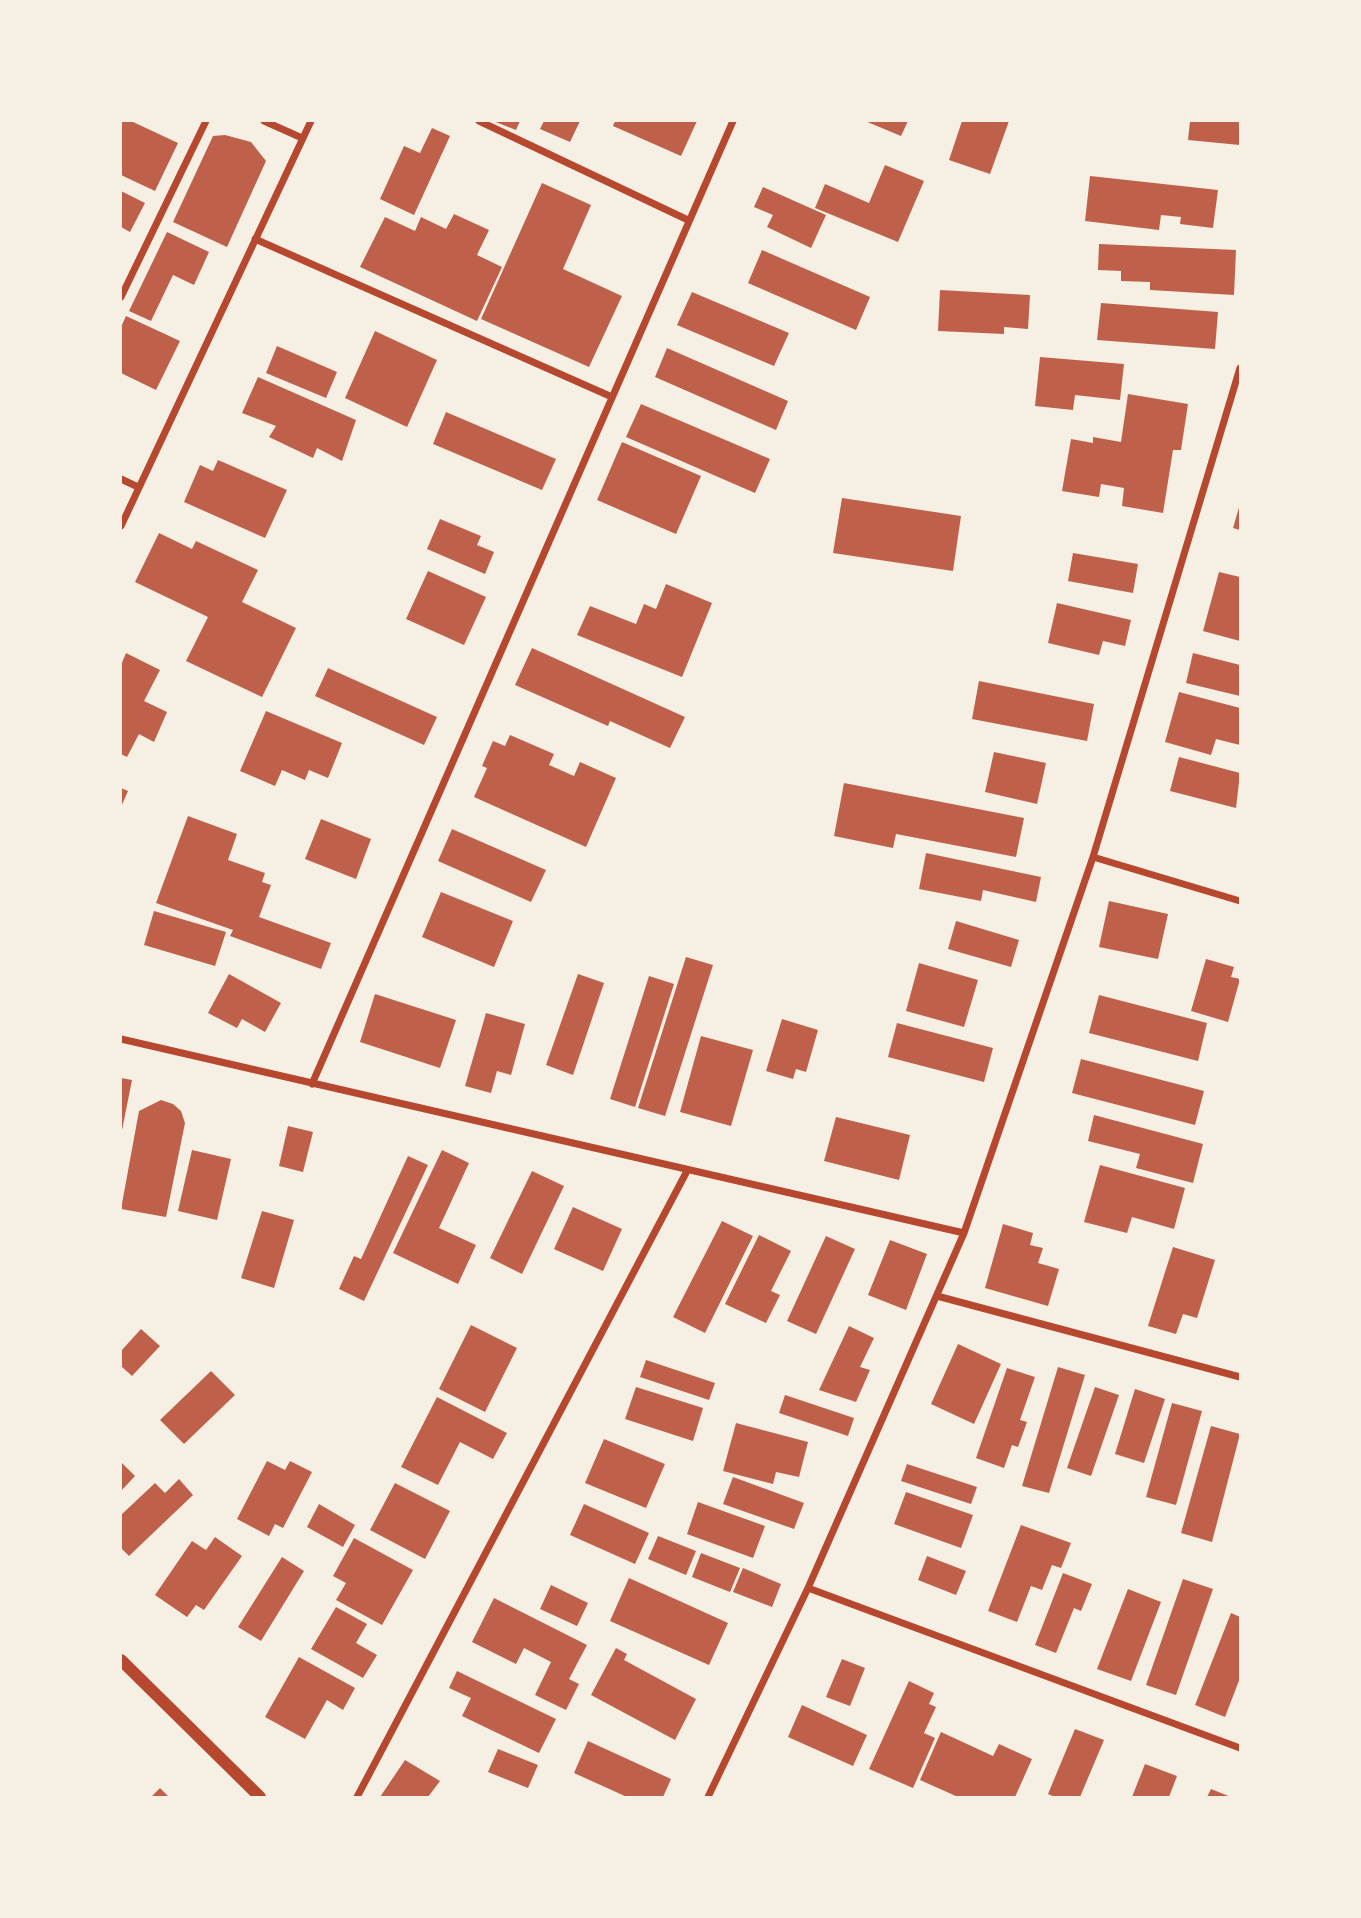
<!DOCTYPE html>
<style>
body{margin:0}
#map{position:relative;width:1361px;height:1918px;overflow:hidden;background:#f6efe4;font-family:Ubuntu,sans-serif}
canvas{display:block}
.frame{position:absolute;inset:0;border:122px solid #f6efe4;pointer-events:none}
</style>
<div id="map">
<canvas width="1361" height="1918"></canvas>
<div class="frame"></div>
</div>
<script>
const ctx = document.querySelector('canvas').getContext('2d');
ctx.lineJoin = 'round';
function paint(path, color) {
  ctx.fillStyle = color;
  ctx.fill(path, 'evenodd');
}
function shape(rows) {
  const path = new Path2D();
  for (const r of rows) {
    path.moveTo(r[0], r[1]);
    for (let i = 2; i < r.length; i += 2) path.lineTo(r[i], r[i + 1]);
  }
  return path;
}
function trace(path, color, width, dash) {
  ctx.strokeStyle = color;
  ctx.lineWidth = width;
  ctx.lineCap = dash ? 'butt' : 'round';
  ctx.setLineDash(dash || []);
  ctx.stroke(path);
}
paint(shape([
 [121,121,131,121,178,143,155,191,121,175],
 [493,121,520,121,516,130],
 [544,121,580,121,570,142,540,129],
 [615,121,697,121,681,156,613,126],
 [865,121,908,121,901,136],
 [962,121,1009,121,990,174,949,160],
 [1190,121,1240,121,1240,145,1188,140],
 [432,128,450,136,414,215,380,199,404,146,420,153],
 [225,135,251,142,266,161,227,247,173,222,213,136],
 [885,165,924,181,898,242,815,208,825,184,869,203],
 [1090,176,1218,190,1213,228,1180,224,1181,217,1161,215,1159,230,1085,221],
 [542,183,591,205,563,269,622,296,589,367,481,319],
 [763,187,826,215,811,248,767,227,773,215,754,207],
 [121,191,145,203,130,232,121,227],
 [454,214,489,230,477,255,502,267,477,321,360,267,385,217,415,231,421,217,446,229],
 [167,232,209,252,194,285,173,275,151,321,129,311],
 [1099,244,1236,250,1234,295,1150,290,1150,282,1121,281,1121,271,1098,270],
 [762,250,870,297,856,330,748,283],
 [940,290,1030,295,1028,329,1004,327,1004,334,938,331],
 [692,292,789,333,774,366,677,325],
 [1101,303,1218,312,1215,349,1097,340],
 [126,316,180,341,156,390,121,373,121,327],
 [375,331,437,360,407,427,345,398],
 [277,346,337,372,326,398,266,373],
 [667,348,788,401,776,430,655,377],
 [1040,357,1124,364,1120,400,1075,395,1073,410,1035,406],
 [258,377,356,420,342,461,317,448,313,458,269,437,276,426,242,413],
 [1128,394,1188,404,1181,450,1173,450,1163,513,1122,506,1124,488,1101,484,1099,497,1062,491,1071,439,1093,443,1093,437,1121,442],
 [641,404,770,459,755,493,626,437],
 [446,412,556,459,542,490,433,444],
 [622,442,701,476,676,534,597,500],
 [218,460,287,490,265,538,184,502,200,465,213,471],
 [842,498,961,516,953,571,833,553],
 [1240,504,1240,530,1233,528],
 [440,519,481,536,477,545,494,552,485,574,427,549],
 [159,533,192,549,196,541,258,570,242,602,296,628,262,697,186,661,208,617,135,582],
 [1073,553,1138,564,1133,593,1068,581],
 [428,571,486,597,464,645,406,619],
 [1219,572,1240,577,1240,641,1203,631],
 [666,584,712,603,682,677,577,635,590,606,636,624,644,604,656,609],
 [1057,603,1131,620,1125,646,1103,641,1099,655,1048,643],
 [532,648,685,717,670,748,610,721,608,726,515,685],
 [126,653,160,670,144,701,167,712,154,742,139,734,127,757,121,754,121,665],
 [1193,653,1240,665,1240,696,1186,683],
 [328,668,437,717,424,745,315,696],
 [979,681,1094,704,1087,741,972,719],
 [1179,692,1240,708,1240,745,1216,739,1211,755,1165,742],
 [266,711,342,743,328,778,309,770,305,780,282,770,275,786,240,771],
 [510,735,554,754,549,765,574,776,580,762,616,778,586,847,474,797,487,768,482,766,493,741,505,746],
 [994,752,1046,763,1037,804,985,792],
 [1179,757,1240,773,1236,808,1170,791],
 [844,783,1024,818,1016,857,896,834,893,848,834,836],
 [121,788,128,791,121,807],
 [188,816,237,834,228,860,265,873,262,882,271,885,259,917,331,943,321,969,230,936,233,930,156,903],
 [321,819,371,839,356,879,305,859],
 [452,829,546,870,531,902,438,861],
 [926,853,1041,877,1036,902,983,890,981,901,919,889],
 [441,892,513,921,494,967,422,937],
 [1109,901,1168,914,1158,959,1099,947],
 [154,911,226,932,215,966,144,945],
 [956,921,1019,940,1011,967,948,949],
 [686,957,713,965,665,1116,638,1108],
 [1206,959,1234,967,1231,977,1240,979,1228,1022,1191,1011],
 [919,963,978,980,964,1027,906,1011],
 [229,974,281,1003,265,1032,242,1019,237,1028,208,1013],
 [578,974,604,983,573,1075,546,1065],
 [649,976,674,984,635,1107,610,1099],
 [375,994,456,1020,440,1068,360,1042],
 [1099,995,1207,1023,1198,1061,1089,1033],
 [486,1013,525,1024,511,1075,497,1071,491,1093,465,1086],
 [782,1019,818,1030,806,1072,796,1069,793,1079,766,1071],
 [897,1023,993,1048,984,1082,888,1057],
 [701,1036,753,1050,731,1126,680,1112],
 [1081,1059,1204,1091,1195,1125,1072,1093],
 [121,1078,132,1080,122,1130,121,1130],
 [161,1100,173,1104,181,1111,185,1123,166,1217,121,1209,139,1111],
 [1094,1115,1203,1144,1193,1183,1136,1168,1140,1154,1088,1141],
 [836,1117,910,1135,899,1180,824,1161],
 [288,1126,313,1132,303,1172,279,1166],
 [192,1150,231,1159,217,1220,178,1211],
 [442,1150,469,1163,439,1228,476,1245,458,1284,393,1253],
 [408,1156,428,1165,364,1301,339,1289,354,1256,361,1259],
 [1100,1165,1185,1188,1174,1229,1132,1217,1127,1233,1084,1222],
 [532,1171,564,1186,522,1274,490,1258],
 [573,1207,622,1229,603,1271,554,1249],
 [262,1211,294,1220,274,1288,241,1278],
 [722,1221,753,1236,705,1333,673,1317],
 [1003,1224,1033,1233,1030,1245,1043,1248,1038,1263,1059,1269,1048,1306,985,1288],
 [759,1235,791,1251,771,1291,780,1295,766,1323,725,1304],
 [826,1236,855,1249,816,1334,787,1321],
 [890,1240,927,1254,906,1310,868,1295],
 [1173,1247,1215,1260,1197,1318,1183,1314,1176,1334,1148,1326],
 [471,1325,517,1348,485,1412,439,1389],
 [849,1326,874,1338,860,1367,870,1370,856,1402,819,1390],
 [141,1329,160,1346,132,1376,121,1366,121,1351],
 [958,1344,1001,1364,974,1424,931,1404],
 [646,1360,715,1383,709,1400,640,1377],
 [1058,1367,1085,1375,1049,1493,1022,1486],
 [1007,1368,1035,1377,1020,1420,1027,1422,1018,1447,1012,1445,1004,1468,976,1458],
 [211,1371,235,1395,184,1444,160,1420],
 [636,1387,703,1408,693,1441,625,1419],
 [1095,1387,1119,1395,1091,1476,1067,1468],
 [1135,1389,1165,1399,1144,1463,1115,1454],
 [785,1395,854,1418,848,1436,779,1413],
 [437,1397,507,1433,493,1459,460,1442,438,1485,401,1467],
 [1172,1403,1202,1411,1176,1505,1146,1497],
 [736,1423,808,1442,799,1477,776,1472,773,1484,723,1471],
 [1211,1426,1240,1434,1212,1542,1181,1533],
 [604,1439,665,1464,646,1508,585,1483],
 [267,1461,285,1470,290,1461,312,1472,283,1528,275,1524,269,1536,237,1519],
 [121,1462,135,1476,121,1491],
 [907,1464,977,1487,971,1504,901,1481],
 [733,1477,804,1503,794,1529,723,1504],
 [179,1479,193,1495,129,1556,121,1548,121,1515,155,1483,165,1493],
 [395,1483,450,1511,425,1559,370,1530],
 [906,1492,973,1515,961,1548,894,1524],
 [698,1502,765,1526,753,1558,687,1534],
 [319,1504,355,1525,343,1547,307,1527],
 [584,1504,649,1533,635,1564,570,1535],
 [1021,1525,1071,1543,1061,1568,1052,1565,1042,1590,1031,1586,1017,1622,988,1611],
 [658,1536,696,1551,686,1575,648,1559],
 [215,1537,242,1556,204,1610,196,1605,187,1617,155,1595,192,1541,206,1550],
 [354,1538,413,1570,382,1625,336,1600,346,1583,333,1576],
 [701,1553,740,1568,730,1592,692,1577],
 [927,1556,966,1571,956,1595,918,1580],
 [282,1557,304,1571,261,1641,238,1627],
 [743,1568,781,1584,772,1607,733,1592],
 [1063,1573,1092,1584,1081,1611,1074,1608,1056,1653,1035,1645],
 [629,1578,728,1623,709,1665,610,1621],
 [1183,1579,1213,1589,1176,1695,1146,1685],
 [551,1585,588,1603,577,1626,540,1609],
 [1128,1589,1161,1602,1131,1681,1097,1669],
 [494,1598,587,1645,569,1679,579,1684,566,1710,535,1695,551,1662,524,1648,516,1664,472,1642],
 [336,1607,367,1624,356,1643,377,1655,363,1678,311,1649],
 [1231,1613,1240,1617,1240,1678,1225,1717,1195,1705],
 [616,1648,627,1654,624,1660,696,1699,675,1740,591,1695],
 [299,1657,355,1688,343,1710,327,1700,305,1739,265,1717],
 [842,1659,865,1668,850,1706,826,1697],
 [457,1671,556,1719,539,1753,462,1716,471,1698,449,1688],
 [909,1681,934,1693,929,1704,936,1707,924,1733,935,1738,913,1788,869,1769],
 [802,1705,867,1735,853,1766,788,1737],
 [1075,1729,1104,1740,1080,1797,1055,1797,1048,1794],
 [941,1732,993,1756,999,1744,1032,1759,1015,1797,958,1797,920,1780],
 [588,1741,671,1779,663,1797,627,1797,574,1773],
 [498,1749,538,1765,528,1788,488,1772],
 [405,1760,440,1781,428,1797,380,1797],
 [1145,1764,1177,1776,1169,1797,1132,1797],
 [160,1788,169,1797,151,1797],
 [1211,1789,1231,1797,1207,1797]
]), '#bf614a');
trace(shape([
 [264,121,302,138],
 [479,121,688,220],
 [255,239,612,397],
 [121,297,206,121],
 [121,479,138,487],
 [121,526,311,121],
 [1093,857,1240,901],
 [121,1039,964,1233],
 [312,1084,733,121],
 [937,1296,1240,1377],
 [808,1588,1240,1748],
 [357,1797,687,1171],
 [708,1797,808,1588,964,1233,1093,857,1240,368]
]), '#b5482f', 7);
trace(shape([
 [121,1660,260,1797]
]), '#b5482f', 12);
</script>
